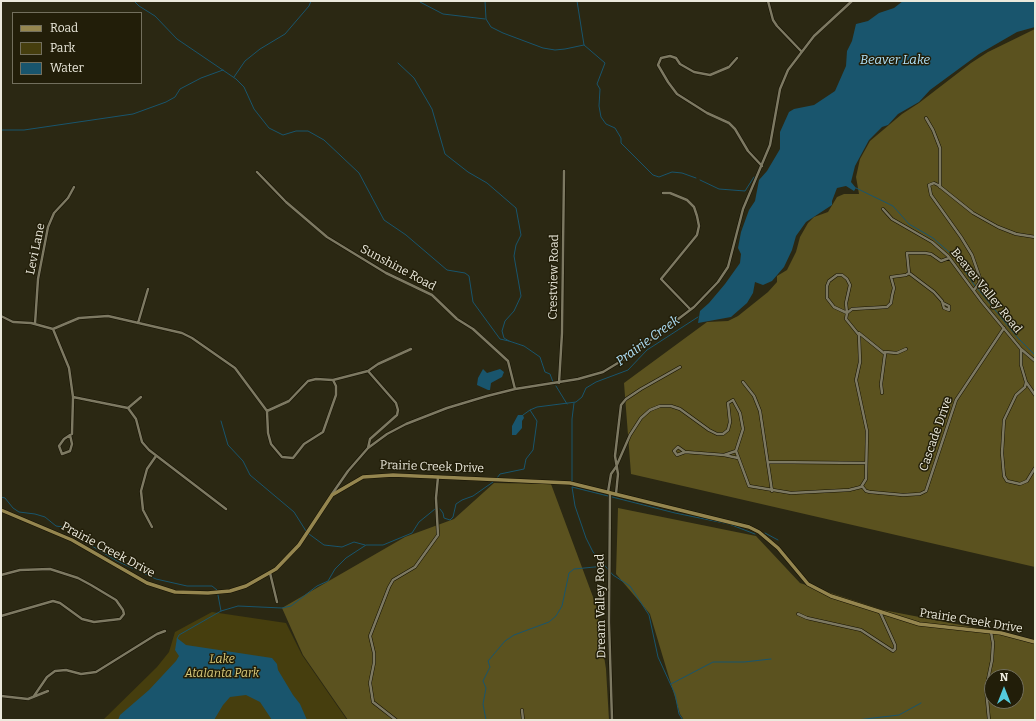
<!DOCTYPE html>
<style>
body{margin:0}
#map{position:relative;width:1036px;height:721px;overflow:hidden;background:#2b2813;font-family:Bitter,serif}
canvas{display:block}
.frame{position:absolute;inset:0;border:2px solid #ebe9dc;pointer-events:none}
.legend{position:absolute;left:12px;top:12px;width:130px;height:72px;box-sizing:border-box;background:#221e09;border:1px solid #726f5d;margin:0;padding:5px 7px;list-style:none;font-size:12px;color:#ebe9dc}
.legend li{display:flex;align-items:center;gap:8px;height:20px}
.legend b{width:20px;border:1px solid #726f5d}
.north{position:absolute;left:984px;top:669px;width:40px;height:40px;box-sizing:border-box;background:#221e09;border:1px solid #726f5d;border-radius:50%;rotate:0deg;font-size:11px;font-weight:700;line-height:16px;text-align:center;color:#ebe9dc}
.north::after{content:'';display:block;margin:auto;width:14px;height:18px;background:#54cadc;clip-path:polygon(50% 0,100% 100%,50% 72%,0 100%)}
</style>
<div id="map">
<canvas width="1036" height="721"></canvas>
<div class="frame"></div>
<ul class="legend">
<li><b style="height:5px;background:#95864f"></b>Road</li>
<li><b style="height:11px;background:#463e0e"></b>Park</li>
<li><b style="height:11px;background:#19556d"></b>Water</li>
</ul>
<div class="north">N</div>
</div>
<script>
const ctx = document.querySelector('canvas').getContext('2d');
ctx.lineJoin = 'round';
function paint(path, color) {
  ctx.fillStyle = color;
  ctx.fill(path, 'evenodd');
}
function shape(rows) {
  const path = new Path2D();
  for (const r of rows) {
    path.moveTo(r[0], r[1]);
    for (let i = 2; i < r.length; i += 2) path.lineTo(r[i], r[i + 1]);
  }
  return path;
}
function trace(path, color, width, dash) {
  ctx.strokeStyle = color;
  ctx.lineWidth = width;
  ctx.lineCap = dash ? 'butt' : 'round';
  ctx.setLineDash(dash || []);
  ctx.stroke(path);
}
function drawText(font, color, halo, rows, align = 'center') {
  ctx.font = font + ' Bitter,serif';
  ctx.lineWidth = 3;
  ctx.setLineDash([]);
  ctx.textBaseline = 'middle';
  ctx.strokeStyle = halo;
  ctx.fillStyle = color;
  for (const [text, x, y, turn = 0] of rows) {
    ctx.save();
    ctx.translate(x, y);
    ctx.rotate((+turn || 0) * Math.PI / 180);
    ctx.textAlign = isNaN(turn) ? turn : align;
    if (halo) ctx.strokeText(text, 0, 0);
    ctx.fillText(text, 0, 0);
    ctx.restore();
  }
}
paint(shape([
 [212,612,286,623,302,655,347,720,103,720,157,667,169,652,175,632]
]), '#463e0e');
paint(shape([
 [1035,29,1035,567,631,474,624,383,707,322,728,321,738,316,768,292,777,282,777,276,787,270,796,252,800,237,808,223,814,217,828,212,837,197,844,194,859,194,856,177,860,159,870,141,902,114,919,103,971,63,988,52],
 [494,483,551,484,596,605,606,669,609,720,348,720,303,655,282,608,405,537,454,519],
 [618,508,756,536,800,583,883,610,992,631,1035,642,1035,720,684,720,680,714,650,614,616,574],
 [992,677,1016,677,1016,701,992,701]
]), '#5b521f');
paint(shape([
 [903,1,1035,1,1035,27,1017,32,979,54,930,90,919,102,898,114,888,125,882,127,869,140,855,166,851,182,856,188,854,191,846,186,837,188,832,201,832,205,806,222,796,236,792,250,784,267,772,281,763,285,755,282,753,293,747,303,731,317,698,323,700,311,709,303,725,284,740,263,741,254,738,248,741,232,749,210,755,201,759,180,767,171,780,149,780,132,789,112,794,109,814,105,835,91,846,66,847,51,852,41,856,24,868,21,879,13,894,8],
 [483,369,487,373,500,369,504,372,502,377,491,383,490,390,488,390,477,385,478,378],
 [518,415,523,415,524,418,522,421,522,428,516,435,512,435,512,426],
 [177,638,186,645,272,658,277,664,278,670,293,695,300,704,307,720,272,720,260,702,246,695,230,697,223,705,214,720,118,720,120,715,149,690,176,661,179,656,175,650]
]), '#19556d');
trace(shape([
 [134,1,139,6,155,16,177,39,236,79,244,87,254,109,269,128,283,135,296,131,308,131,324,140,359,173,384,220,406,235,447,270,465,273,469,276,473,302,500,339,509,341],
 [485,1,486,19,491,27,503,33,543,48,555,50,565,49,584,45],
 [577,1,584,45,605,63,597,84,600,89,599,106,601,117,606,124,615,128,621,138,621,143,653,175,659,177,672,172,682,173,696,178],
 [420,2,443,14,485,19],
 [398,63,414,78,432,109,445,154,468,172,487,183,516,208,521,235,516,245,514,256,521,296,514,311,505,321,502,331,504,338,509,341,524,346,540,357,545,372,550,374,553,382],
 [234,77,245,61,260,49,285,34,309,6,311,1],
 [1,130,24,130,133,114,166,102,175,97,180,89,201,78,223,70],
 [700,180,719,189,745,191,754,177],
 [856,188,893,206,909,224,933,238,957,259,975,286],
 [978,289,1018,338,1035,355],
 [556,386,567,404],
 [523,415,530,410],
 [221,421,228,445,243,461,250,475,294,512,306,531],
 [497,478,500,474,524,469,526,459,533,450,537,421,530,410,537,407,576,402,582,397,586,388,596,382,628,370,647,350,698,317],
 [572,482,572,419,574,403],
 [608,496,572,487,575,506,586,538,593,552,613,575,630,586,649,615,658,657,675,694,679,714,683,720],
 [1,497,5,498,13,508,19,512,35,514,45,517,56,526,69,528,82,540,117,561,156,579,187,586,212,586,217,590],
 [612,497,675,513,729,524,755,534],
 [440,509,443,513,444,518,450,520,453,517,456,504,462,500,473,496,493,482],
 [765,533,778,540],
 [309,534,324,545,342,547,354,542,365,545],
 [218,595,221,611],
 [177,639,179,635,221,611,238,606,282,608,291,606,317,586,328,581,335,569,346,558,366,545,383,545,412,533,419,522,435,509],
 [671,684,713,662,744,662,771,659],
 [486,720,483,704,486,688,483,681,490,667,488,661,505,641,514,635,549,622,556,616,562,606,569,573,574,569,605,566],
 [857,720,899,715,921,703]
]), '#19556d', 1);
const street = shape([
 [768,1,773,20,777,26,801,51],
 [737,58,729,67,710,75,694,72,680,64,676,58,670,56,661,58,658,65,668,82,677,94,707,113,729,123,735,129,748,151,762,166],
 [926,118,933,130,940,148,940,187],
 [257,172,286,202,327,237,386,273,432,295,457,319,473,329,508,361,515,389],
 [663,193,670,193,687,200,694,207,697,216,699,226,697,235,661,279,690,309],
 [883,209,892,219,932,242,948,256,982,302,1021,349,1035,361],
 [909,273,934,292,942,301,944,308,949,310,949,306,943,303],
 [909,273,907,253,925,253,931,254,941,261,949,258],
 [837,275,842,275,847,279,850,285,846,303,847,313,834,307,827,298,827,286,829,281,837,275],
 [974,290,979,283,980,278,972,255,961,237,931,195,929,185,934,183,938,185,973,213,998,227,1016,234,1035,237],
 [1,316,13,322,31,323,53,329,79,318,108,316,182,333,192,338,235,368,267,411],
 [138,323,148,289],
 [35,324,38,279,48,227,54,213,68,198,74,187],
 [53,329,69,368,73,397,72,434,70,435,64,439,59,446,62,454,70,451,72,444,70,435],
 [859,333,885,354,881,384,882,393],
 [1021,349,1021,365,1026,382],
 [885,352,897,353,906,349],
 [368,371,396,403,398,410,397,415,370,439,368,448],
 [743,382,754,396,760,411,772,491],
 [559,383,562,333,564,171],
 [1035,395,1026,382,1025,387,1016,395,1004,420,1002,453,1004,476,1007,481,1020,484,1027,481,1035,468],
 [73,397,128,408,136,419,142,442,149,450,226,509],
 [128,408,141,397],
 [267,411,289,401,308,381,316,379,333,380,368,371,378,364,411,349],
 [267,411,268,433,271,444,282,457,293,458,304,444,323,432,336,395,336,386,333,380],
 [685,452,677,455,674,451,678,447,685,452,724,455,736,451],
 [724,455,738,458],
 [768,462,866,463],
 [862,486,866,491,870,492,903,495,920,494,926,491,956,400,1004,328],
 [608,492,611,474,616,467,630,435,641,418,650,410,660,406,671,406,680,409,709,430,717,434,723,434,728,430,730,422,728,403,733,400,740,413,743,429,736,451,749,486,791,493,849,490,861,487,866,479,867,431,856,380,860,362,859,335,846,319,847,313,852,309,887,307,891,303,892,296,894,288,891,277,906,275,909,273],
 [610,493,609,622,612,720],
 [332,494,348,471,368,448,387,434,406,424,447,408,487,396,515,389,578,379,603,372,631,355,694,307,718,282,728,267,743,209,770,145,780,89,788,70,814,36,852,1],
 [616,494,618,474,615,456,621,405,626,399,641,389,680,367],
 [152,527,143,510,141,491,147,469,156,456],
 [270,573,277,602],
 [1,575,20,570,50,569,78,578,91,585,116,600,123,610,124,614,120,619,94,622,82,619,60,603,53,601,1,616],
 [798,614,807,618,861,630,893,651,895,649,895,645,880,612],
 [1,696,28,699,48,691],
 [34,696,47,677,55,671,66,670,81,674,96,672,157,634,165,631],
 [522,710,523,720],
 [396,720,373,702,370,683,374,663,374,653,370,636,389,587,393,580,415,567,438,535,436,498,438,477],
 [989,720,986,689,992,660,993,643,991,632]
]);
const secondary = shape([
 [1,510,72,540,147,583,175,592,208,593,230,591,246,586,276,569,299,545,332,495,363,477,393,475,570,483,749,527,759,532,778,548,808,584,831,596,919,624,1001,633,1035,642]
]);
trace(street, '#141000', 3.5);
trace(secondary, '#141000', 4.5);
trace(street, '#7d7962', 2.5);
trace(secondary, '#95864f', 3.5);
drawText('12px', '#ebe9dc', '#221e09', [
 ["Levi Lane",36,249,-78],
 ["Sunshine Road",398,268,28],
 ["Crestview Road",554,277,-89],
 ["Beaver Valley Road",986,291,51],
 ["Cascade Drive",936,434,-71],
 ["Prairie Creek Drive",432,467,2],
 ["Prairie Creek Drive",108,550,28],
 ["Dream Valley Road",601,606,-91],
 ["Prairie Creek Drive",971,621,9]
]);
drawText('italic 12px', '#d9cb7c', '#221e09', [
 ["Lake",222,660],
 ["Atalanta Park",222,674]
]);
drawText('italic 13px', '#afe0f8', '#221e09', [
 ["Beaver Lake",895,60],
 ["Prairie Creek",648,341,-36]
]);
</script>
